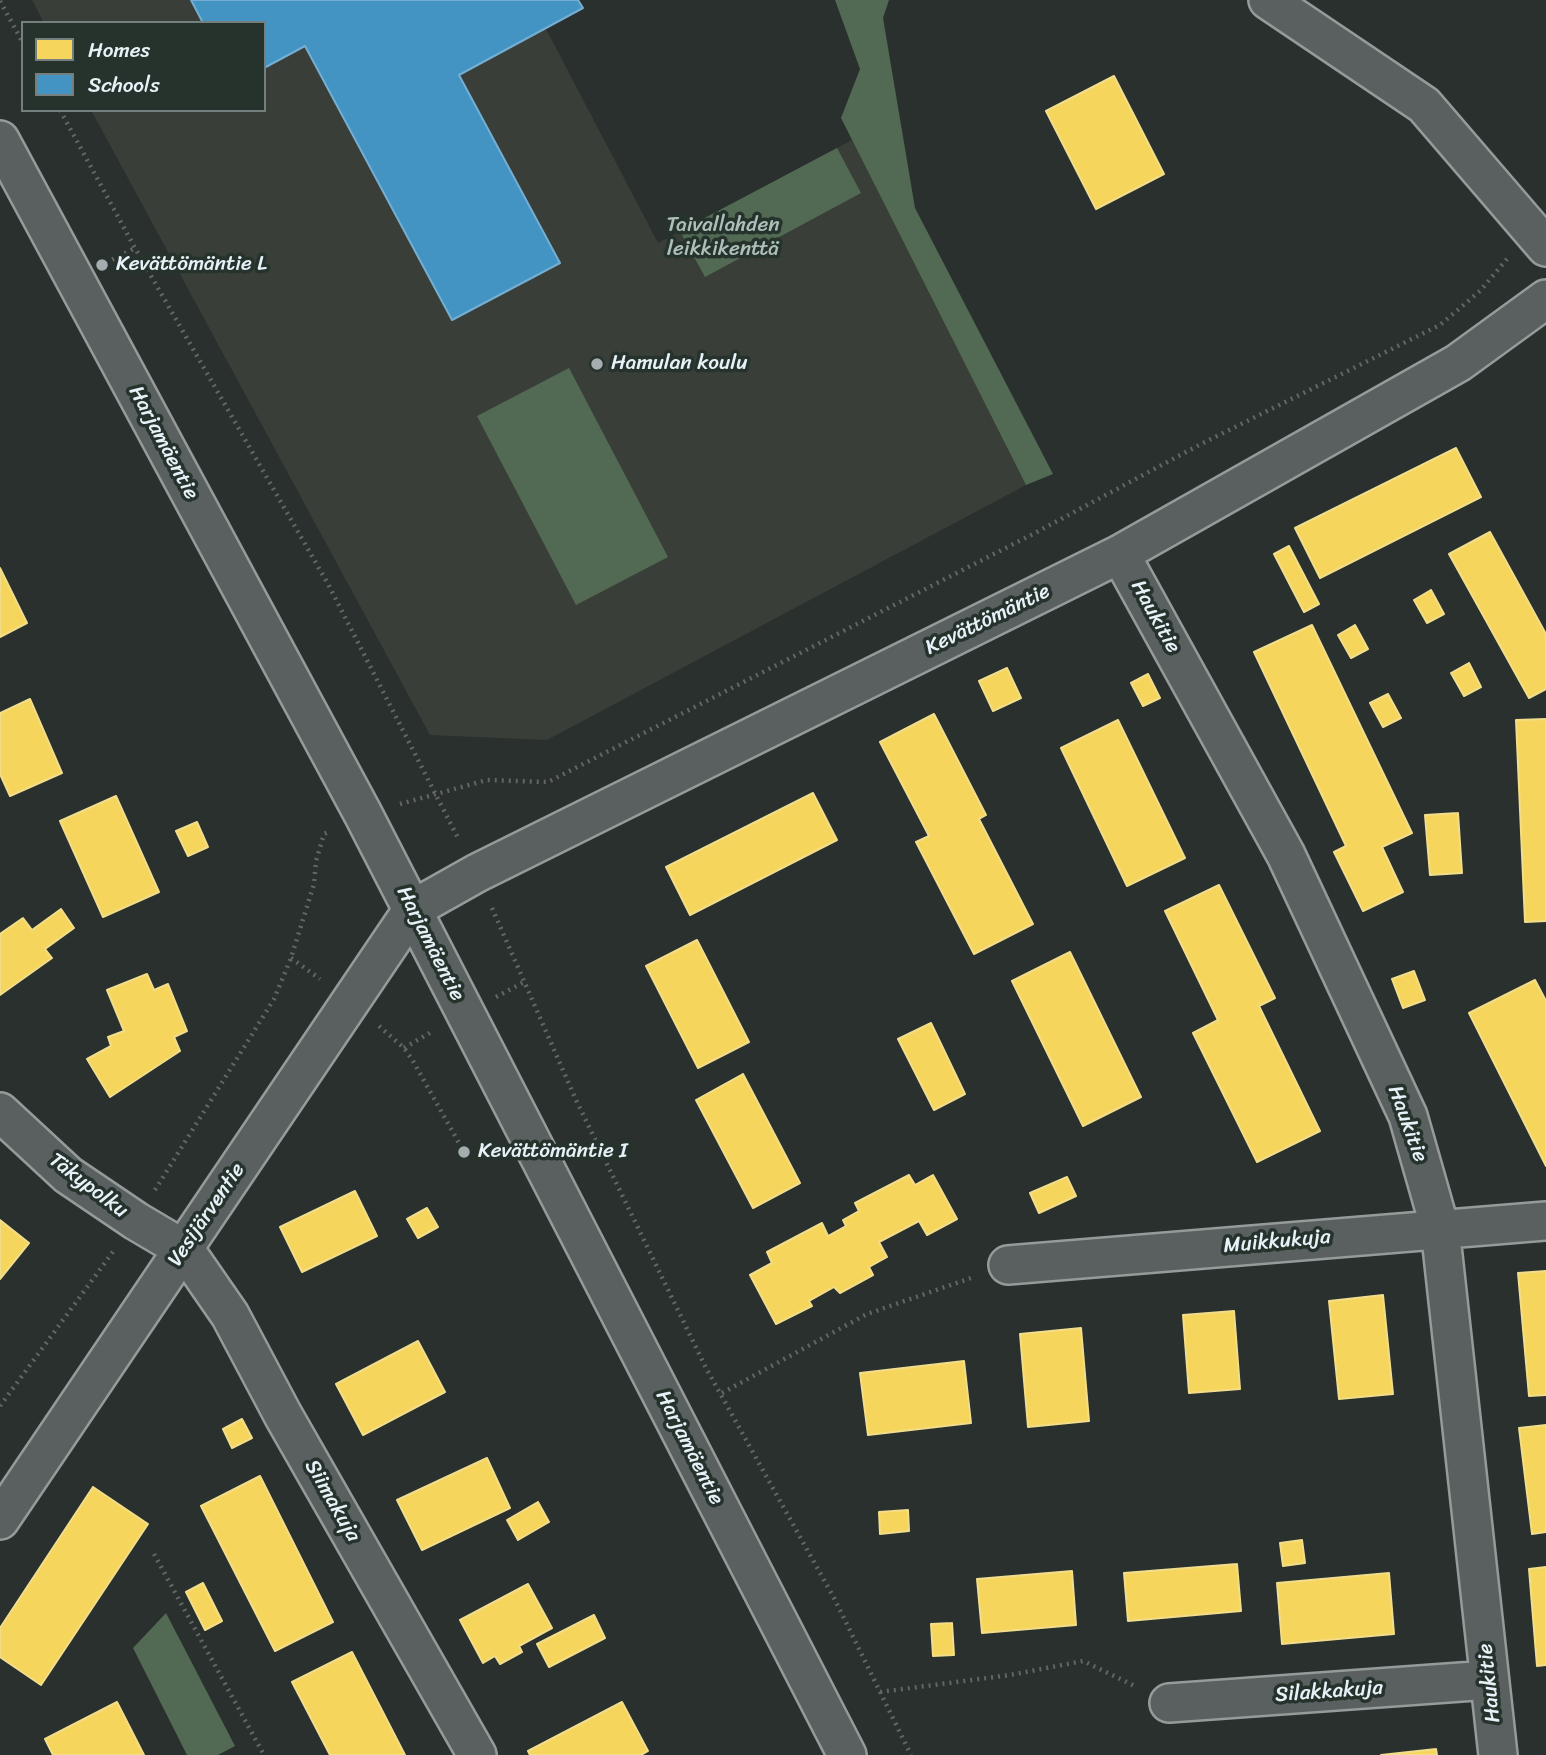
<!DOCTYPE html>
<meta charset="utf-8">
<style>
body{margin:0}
#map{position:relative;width:1546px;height:1755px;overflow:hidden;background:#29302d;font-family:Sriracha,sans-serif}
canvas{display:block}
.legend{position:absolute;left:21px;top:21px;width:245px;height:91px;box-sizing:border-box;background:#26332d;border:2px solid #747f7e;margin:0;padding:9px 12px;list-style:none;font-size:21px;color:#e8f1f8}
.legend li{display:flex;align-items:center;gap:14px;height:35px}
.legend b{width:35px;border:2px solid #747f7e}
</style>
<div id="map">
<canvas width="1546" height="1755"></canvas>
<ul class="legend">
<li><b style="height:19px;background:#f6d55c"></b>Homes</li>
<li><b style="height:19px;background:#4393c3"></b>Schools</li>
</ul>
</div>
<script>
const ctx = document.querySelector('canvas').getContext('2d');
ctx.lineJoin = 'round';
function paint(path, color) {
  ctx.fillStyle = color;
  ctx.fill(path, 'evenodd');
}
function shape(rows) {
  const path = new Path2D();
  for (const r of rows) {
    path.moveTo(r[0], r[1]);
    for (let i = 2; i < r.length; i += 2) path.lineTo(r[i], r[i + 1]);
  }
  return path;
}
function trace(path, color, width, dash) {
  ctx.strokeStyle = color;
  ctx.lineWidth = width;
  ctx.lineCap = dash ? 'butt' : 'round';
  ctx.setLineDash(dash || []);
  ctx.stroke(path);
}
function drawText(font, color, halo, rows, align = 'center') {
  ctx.font = font + ' Sriracha,sans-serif';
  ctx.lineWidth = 7;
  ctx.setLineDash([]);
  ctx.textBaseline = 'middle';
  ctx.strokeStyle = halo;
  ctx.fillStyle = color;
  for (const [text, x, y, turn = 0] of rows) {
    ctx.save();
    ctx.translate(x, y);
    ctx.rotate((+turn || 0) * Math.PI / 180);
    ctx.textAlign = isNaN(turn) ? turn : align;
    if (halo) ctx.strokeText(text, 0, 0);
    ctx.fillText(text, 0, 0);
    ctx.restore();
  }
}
paint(shape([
 [32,0,578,0,583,8,546,29,658,243,852,140,1026,485,547,740,430,735,91,110,264,110,264,23,44,23]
]), '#393f38');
paint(shape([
 [835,0,889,0,883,18,915,208,1053,474,1026,485,841,118,860,69],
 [837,148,861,193,705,277,680,231],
 [569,368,668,557,576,605,477,416],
 [166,1613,235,1746,218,1755,187,1755,133,1648]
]), '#526a54');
const homes = shape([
 [1114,76,1164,174,1096,209,1046,111,1114,76],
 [1456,448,1481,497,1320,578,1295,528,1456,448],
 [1490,532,1546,634,1546,689,1529,698,1449,554,1490,532],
 [1289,546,1319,604,1304,612,1274,554,1289,546],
 [0,568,27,623,0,637,0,568],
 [1431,590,1444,614,1427,623,1414,600,1431,590],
 [1312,625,1412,833,1382,847,1403,892,1363,911,1334,852,1346,846,1254,652,1312,625],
 [1355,625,1368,649,1351,658,1338,635,1355,625],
 [1469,663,1481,687,1464,696,1451,673,1469,663],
 [1007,668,1021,698,993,711,979,681,1007,668],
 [1148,674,1160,698,1143,706,1131,683,1148,674],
 [1388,694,1401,718,1383,727,1370,703,1388,694],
 [30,699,62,773,10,796,0,774,0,713,30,699],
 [934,714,986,815,979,819,1033,924,974,954,916,842,929,836,880,742,934,714],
 [1546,719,1546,921,1525,922,1516,720,1546,719],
 [1118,720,1185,858,1127,886,1061,748,1118,720],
 [813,793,837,840,690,915,666,867,813,793],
 [116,796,159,892,103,917,60,821,116,796],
 [1458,813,1462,873,1430,875,1425,815,1458,813],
 [197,822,208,847,188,856,176,831,197,822],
 [1219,885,1275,998,1259,1006,1320,1131,1257,1162,1193,1033,1218,1020,1165,911,1219,885],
 [61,909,74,928,45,949,52,958,0,995,0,934,23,918,32,930,61,909],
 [697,940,749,1042,698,1068,646,966,697,940],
 [1070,952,1141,1097,1083,1126,1012,981,1070,952],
 [1414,971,1425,1000,1403,1008,1392,979,1414,971],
 [147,974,154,990,168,984,187,1031,174,1037,180,1051,110,1097,87,1059,111,1046,108,1037,124,1031,107,990,147,974],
 [1535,980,1546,1001,1546,1166,1469,1013,1535,980],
 [931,1023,965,1094,934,1110,898,1039,931,1023],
 [743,1074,800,1183,753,1208,696,1100,743,1074],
 [909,1175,915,1185,933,1175,957,1219,927,1235,919,1221,879,1242,887,1257,869,1267,873,1275,840,1293,834,1287,809,1301,812,1306,776,1324,750,1275,772,1263,767,1252,822,1223,828,1236,846,1226,843,1220,859,1211,855,1203,909,1175],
 [1067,1177,1076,1196,1039,1213,1030,1193,1067,1177],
 [355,1191,377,1236,302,1272,280,1227,355,1191],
 [427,1208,438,1227,418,1238,407,1219,427,1208],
 [0,1220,29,1243,0,1279,0,1220],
 [1546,1271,1546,1395,1529,1396,1518,1273,1546,1271],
 [1383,1295,1393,1394,1339,1399,1329,1301,1383,1295],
 [1234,1311,1240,1389,1189,1393,1183,1315,1234,1311],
 [1081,1328,1089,1421,1028,1427,1020,1334,1081,1328],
 [418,1341,445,1392,363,1435,336,1384,418,1341],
 [964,1361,971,1423,868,1435,860,1373,964,1361],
 [242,1419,252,1438,232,1448,223,1429,242,1419],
 [1546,1425,1546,1532,1532,1534,1519,1428,1546,1425],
 [487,1458,510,1508,422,1550,397,1500,487,1458],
 [260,1476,333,1622,275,1651,201,1506,260,1476],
 [93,1487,148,1524,41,1685,0,1657,0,1628,93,1487],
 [538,1502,549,1522,518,1540,507,1520,538,1502],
 [908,1510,909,1531,880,1534,879,1512,908,1510],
 [1302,1540,1305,1563,1283,1566,1280,1543,1302,1540],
 [1237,1564,1241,1611,1128,1621,1124,1573,1237,1564],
 [1546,1567,1546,1665,1537,1666,1529,1569,1546,1567],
 [1072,1571,1076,1625,982,1633,977,1579,1072,1571],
 [1389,1573,1394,1634,1282,1644,1277,1583,1389,1573],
 [203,1583,222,1621,205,1630,186,1592,203,1583],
 [528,1584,552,1628,519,1646,522,1652,500,1664,495,1656,483,1663,460,1620,528,1584],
 [594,1615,605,1638,549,1667,537,1644,594,1615],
 [952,1623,954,1655,933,1656,931,1624,952,1623],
 [352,1652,405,1755,330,1755,292,1682,352,1652],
 [117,1702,144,1755,53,1755,45,1739,117,1702],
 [622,1702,648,1751,641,1755,530,1755,528,1751,622,1702],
 [1436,1749,1437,1755,1381,1755,1436,1749]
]);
paint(homes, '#f6d55c');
trace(homes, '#f2dd8b', 2);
const schools = shape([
 [191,0,578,0,583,8,459,75,560,263,452,320,305,46,264,68,264,23,203,23,191,0]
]);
paint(schools, '#4393c3');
trace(schools, '#74afd3', 2);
const minor = shape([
 [1268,0,1424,105,1546,247],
 [0,140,363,814,847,1755],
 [1120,554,1286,855,1408,1116,1440,1228,1498,1755],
 [0,1112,68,1175,136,1221,185,1250,230,1315,283,1415,477,1755],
 [1008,1265,1546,1221],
 [0,1520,413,909,477,873,1120,554,1458,363,1546,299],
 [1169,1703,1489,1680]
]);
trace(minor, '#959a9a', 42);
trace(shape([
 [0,1,23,43],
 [60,110,135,248,328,584,459,840],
 [106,263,135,248],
 [400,804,487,780,548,782,1035,533,1199,445,1440,325,1480,291,1507,259],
 [492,908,576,1100,706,1368,834,1598,911,1755],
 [291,958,320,979],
 [496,997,524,982],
 [379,1026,404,1048,413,1061,464,1152],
 [404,1048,433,1031],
 [155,1190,274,999,291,958,314,884,316,861,324,834,331,831],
 [722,1393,867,1314,974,1277],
 [0,1406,115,1249],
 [154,1554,264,1755],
 [880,1692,1010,1675,1083,1661,1137,1687]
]), '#626665', 4.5, [2, 5]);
trace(minor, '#5a6060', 37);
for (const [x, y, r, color] of [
 [102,265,7,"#a5adb1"],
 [597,364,7,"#a5adb1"],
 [464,1152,7,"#a5adb1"]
]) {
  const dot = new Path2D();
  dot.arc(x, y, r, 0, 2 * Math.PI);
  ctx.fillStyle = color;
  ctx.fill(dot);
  trace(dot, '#26332d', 2.5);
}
drawText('21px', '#aebfb9', '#26332d', [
 ["Taivallahden",723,226],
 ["leikkikenttä",723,250]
]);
drawText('21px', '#e8f1f8', '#26332d', [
 ["Kevättömäntie L",116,265],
 ["Hamulan koulu",611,364],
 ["Kevättömäntie I",478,1152]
], 'left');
drawText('21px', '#e8f1f8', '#26332d', [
 ["Harjamäentie",163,443,62],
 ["Haukitie",1155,617,61],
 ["Kevättömäntie",988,620,-26],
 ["Harjamäentie",430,944,63],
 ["Haukitie",1407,1124,70],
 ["Täkypolku",88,1186,37],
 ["Vesijärventie",207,1215,-56],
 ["Muikkukuja",1277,1242,-5],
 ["Harjamäentie",689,1448,63],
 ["Siimakuja",332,1501,60],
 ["Haukitie",1490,1683,-96],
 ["Silakkakuja",1329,1692,-4]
]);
</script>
